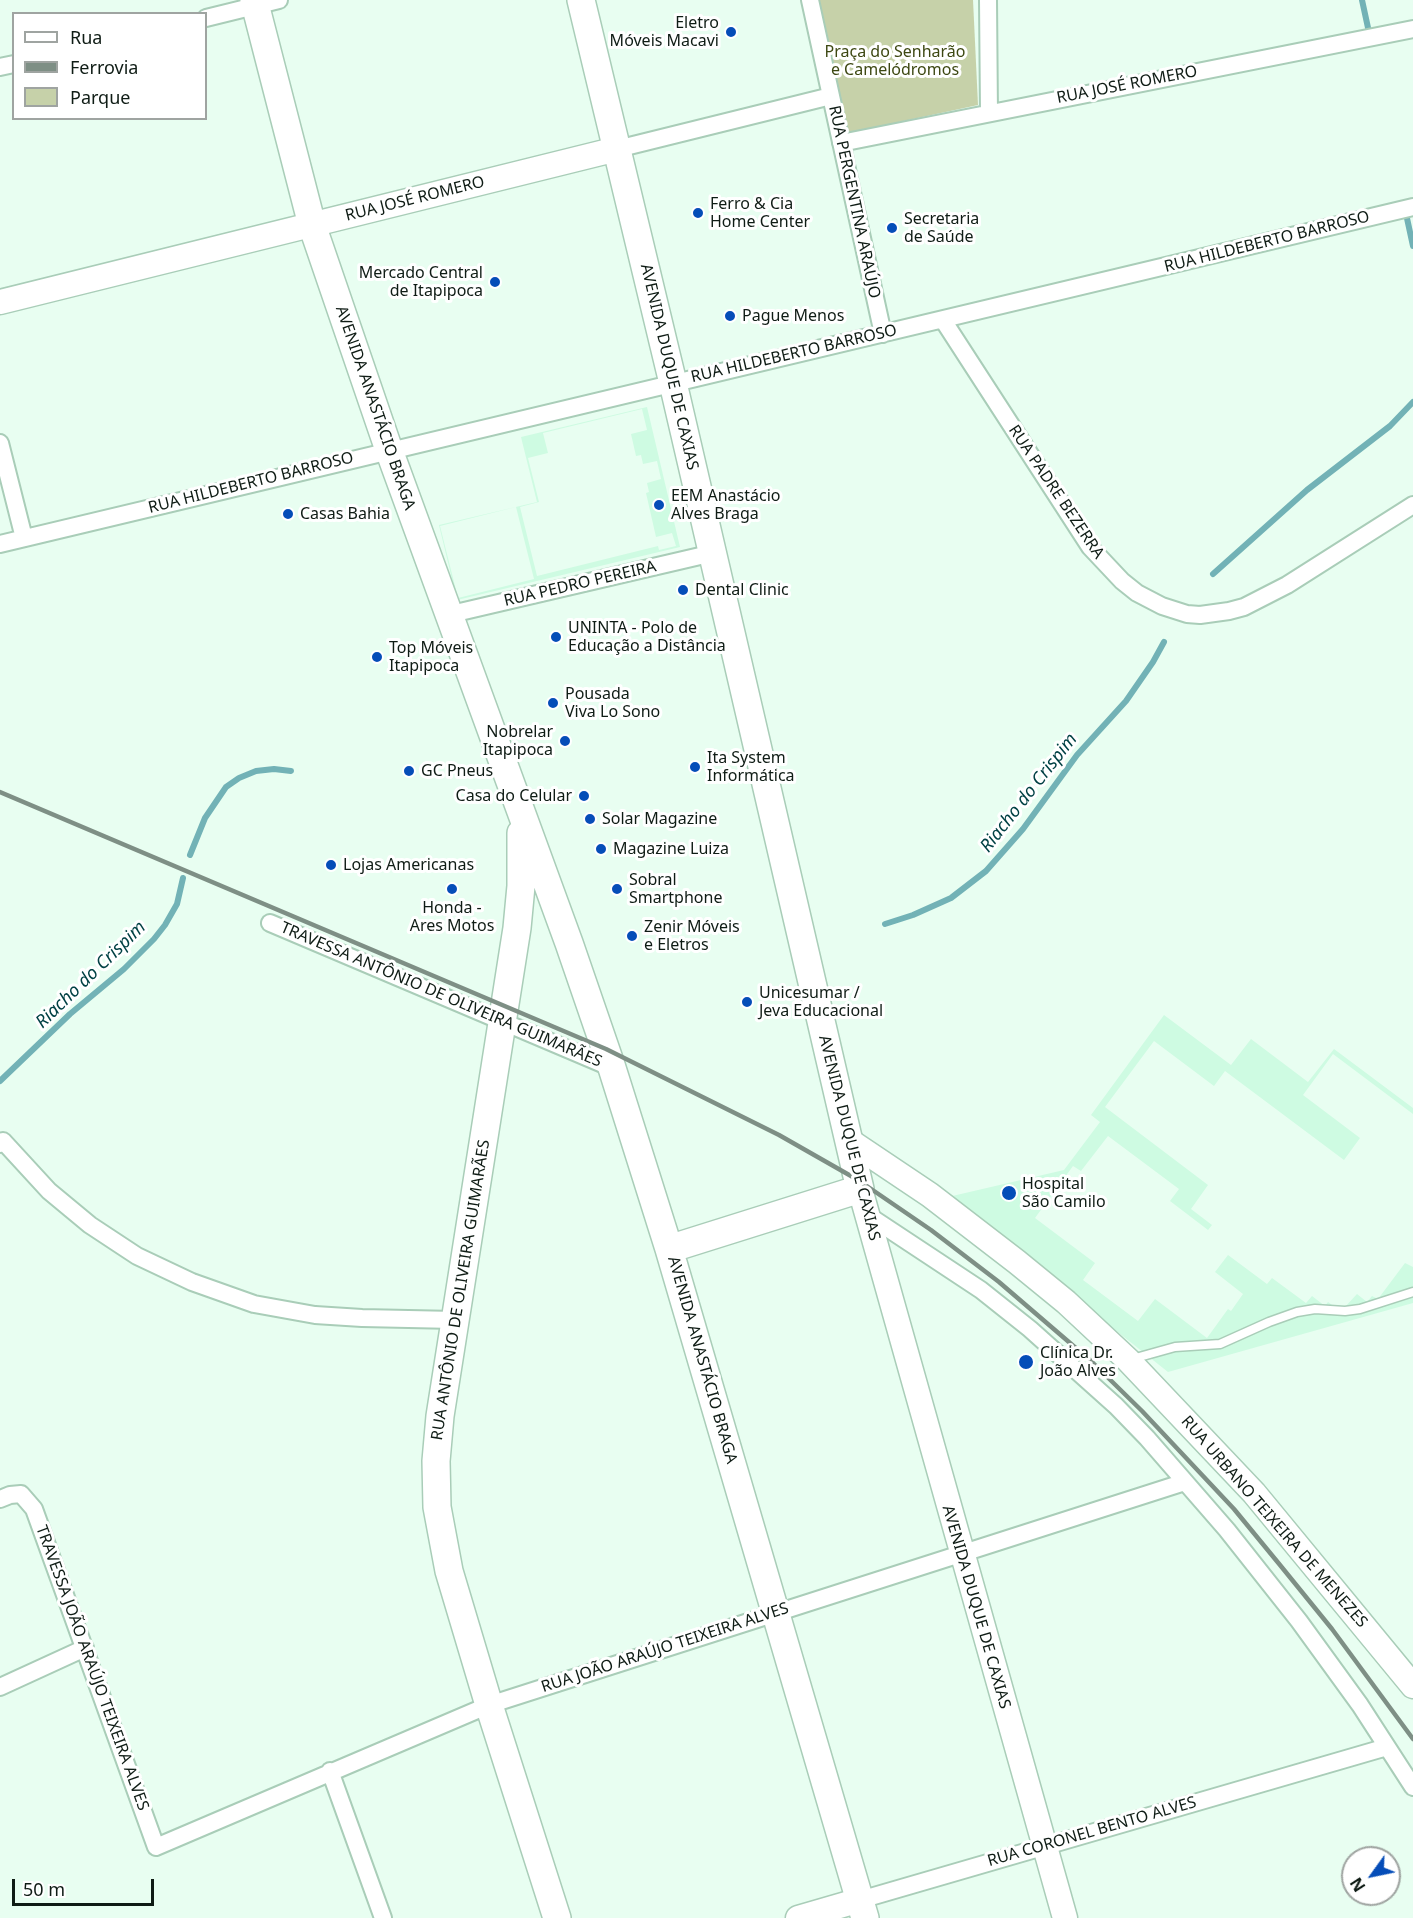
<!DOCTYPE html>
<meta charset="utf-8">
<style>
body{margin:0}
#map{position:relative;width:1413px;height:1918px;overflow:hidden;background:#e8fef1;font-family:"Noto Sans",sans-serif}
canvas{display:block}
.legend{position:absolute;left:12px;top:12px;width:195px;height:108px;box-sizing:border-box;background:#fff;border:2px solid #9fa4a1;margin:0;padding:8px 10px;list-style:none;font-size:18px;color:#0f1c15}
.legend li{display:flex;align-items:center;gap:12px;height:30px}
.legend b{width:30px;border:2px solid #9fa4a1}
.north{position:absolute;left:1341px;top:1846px;width:60px;height:60px;box-sizing:border-box;background:#fff;border:2px solid #9fa4a1;border-radius:50%;rotate:237deg;font-size:16px;font-weight:700;line-height:24px;text-align:center;color:#0f1c15}
.north::after{content:'';display:block;margin:auto;width:21px;height:27px;background:#054db8;clip-path:polygon(50% 0,100% 100%,50% 72%,0 100%)}
.scale{position:absolute;left:12px;top:1879px;width:142px;height:27px;box-sizing:border-box;border:3px solid #0f1c15;border-top:0;padding-left:8px;font-size:18px;line-height:21px;white-space:nowrap;color:#0f1c15;-webkit-text-stroke:4px #fff;paint-order:stroke}
</style>
<div id="map">
<canvas width="1413" height="1918"></canvas>
<ul class="legend">
<li><b style="height:8px;background:#fff"></b>Rua</li>
<li><b style="height:8px;background:#7e8f85"></b>Ferrovia</li>
<li><b style="height:16px;background:#c6d1a9"></b>Parque</li>
</ul>
<div class="north">N</div>
<div class="scale">50 m</div>
</div>
<script>
const ctx = document.querySelector('canvas').getContext('2d');
ctx.lineJoin = 'round';
function paint(path, color) {
  ctx.fillStyle = color;
  ctx.fill(path, 'evenodd');
}
function shape(rows) {
  const path = new Path2D();
  for (const r of rows) {
    path.moveTo(r[0], r[1]);
    for (let i = 2; i < r.length; i += 2) path.lineTo(r[i], r[i + 1]);
  }
  return path;
}
function trace(path, color, width, dash) {
  ctx.strokeStyle = color;
  ctx.lineWidth = width;
  ctx.lineCap = dash ? 'butt' : 'round';
  ctx.setLineDash(dash || []);
  ctx.stroke(path);
}
function drawText(font, color, halo, rows, align = 'center') {
  ctx.font = font + ' "Noto Sans",sans-serif';
  ctx.lineWidth = 6;
  ctx.setLineDash([]);
  ctx.textBaseline = 'middle';
  ctx.strokeStyle = halo;
  ctx.fillStyle = color;
  for (const [text, x, y, turn = 0] of rows) {
    ctx.save();
    ctx.translate(x, y);
    ctx.rotate((+turn || 0) * Math.PI / 180);
    ctx.textAlign = isNaN(turn) ? turn : align;
    if (halo) ctx.strokeText(text, 0, 0);
    ctx.fillText(text, 0, 0);
    ctx.restore();
  }
}
paint(shape([
 [647,407,680,547,457,600,439,525,537,502,521,437],
 [642,409,647,430,631,434,636,456,641,455,643,464,657,461,661,479,647,483,649,492,646,493,656,537,672,533,676,546,659,550,658,546,537,576,520,507,539,502,528,458,548,453,543,433],
 [516,507,534,579,458,598,440,526],
 [1164,1015,1231,1065,1251,1039,1308,1082,1334,1049,1413,1108,1413,1114,1333,1054,1303,1095,1360,1138,1344,1160,1225,1071,1214,1086,1154,1041,1105,1107,1208,1185,1191,1209,1212,1225,1208,1230,1170,1201,1179,1189,1108,1136,1081,1171,1073,1166,1035,1218,1095,1263,1083,1280,1138,1321,1155,1299,1207,1338,1228,1309,1231,1311,1243,1294,1215,1272,1228,1255,1267,1284,1272,1278,1306,1303,1312,1296,1325,1306,1328,1302,1336,1308,1338,1305,1344,1308,1357,1294,1367,1302,1372,1296,1378,1299,1405,1263,1413,1267,1413,1303,1168,1372,948,1197,1064,1170,1100,1122,1091,1115]
]), '#cefbe2');
paint(shape([
 [819,0,973,0,978,105,848,133]
]), '#c6d1a9');
trace(shape([
 [1362,0,1370,37],
 [1405,209,1413,246],
 [1213,574,1307,490,1390,426,1413,402],
 [190,855,205,818,226,787,239,778,256,771,274,769,291,771],
 [885,924,913,915,951,898,986,871,1023,829,1077,755,1126,701,1153,662,1164,642],
 [0,1081,70,1014,124,969,154,939,165,925,177,904,183,878]
]), '#72b2b6', 6);
const lane = shape([
 [1132,1359,1175,1347,1220,1344,1269,1322,1297,1312,1315,1309,1345,1311,1360,1309,1413,1292]
]);
const street = shape([
 [810,0,883,334],
 [988,0,989,113],
 [206,18,279,0],
 [0,67,14,64],
 [841,143,1413,29],
 [617,149,831,96],
 [943,320,1090,547,1122,581,1137,593,1162,606,1187,614,1200,615,1229,611,1244,607,1287,585,1413,505],
 [0,443,24,538],
 [0,544,1413,207],
 [447,615,713,553],
 [270,923,612,1068],
 [0,1144,3,1141,49,1191,90,1225,137,1256,192,1282,254,1304,315,1315,362,1318,455,1320],
 [866,1214,981,1290,1030,1329,1116,1406,1147,1438,1227,1530,1299,1621,1360,1705,1413,1787],
 [0,1499,10,1495,21,1494,34,1509,156,1847,489,1705,1185,1482],
 [0,1687,85,1648],
 [330,1771,383,1918],
 [860,1900,1387,1747]
]);
const secondary = shape([
 [0,302,617,149],
 [848,1140,930,1195,1017,1262,1066,1302,1128,1360,1254,1493,1413,1686],
 [860,1189,1065,1918],
 [798,1918,860,1900]
]);
const primary = shape([
 [254,0,312,225,389,450,569,943,612,1068,669,1249,865,1918],
 [581,0,673,383,860,1189,669,1249],
 [521,833,521,886,517,928,440,1416,436,1461,437,1507,449,1571,489,1705,557,1918]
]);
trace(lane, '#a9cdb8', 11);
trace(street, '#a9cdb8', 20);
trace(secondary, '#a9cdb8', 27);
trace(primary, '#a9cdb8', 30);
trace(lane, '#fff', 8);
trace(street, '#fff', 16);
trace(secondary, '#fff', 24);
trace(primary, '#fff', 27);
trace(shape([
 [0,792,606,1049,779,1135,858,1180,931,1230,999,1282,1091,1361,1142,1411,1234,1509,1280,1565,1332,1629,1413,1739]
]), '#7e8f85', 4.5);
for (const [x, y, r, color] of [
 [731,32,6,"#054db8"],
 [698,213,6,"#054db8"],
 [892,228,6,"#054db8"],
 [495,282,6,"#054db8"],
 [730,316,6,"#054db8"],
 [659,505,6,"#054db8"],
 [288,514,6,"#054db8"],
 [683,590,6,"#054db8"],
 [556,637,6,"#054db8"],
 [377,657,6,"#054db8"],
 [553,703,6,"#054db8"],
 [565,741,6,"#054db8"],
 [695,767,6,"#054db8"],
 [409,771,6,"#054db8"],
 [584,796,6,"#054db8"],
 [590,819,6,"#054db8"],
 [601,849,6,"#054db8"],
 [331,865,6,"#054db8"],
 [452,889,6,"#054db8"],
 [617,889,6,"#054db8"],
 [632,936,6,"#054db8"],
 [747,1002,6,"#054db8"],
 [1009,1193,8,"#054db8"],
 [1026,1362,8,"#054db8"]
]) {
  const dot = new Path2D();
  dot.arc(x, y, r, 0, 2 * Math.PI);
  ctx.fillStyle = color;
  ctx.fill(dot);
  trace(dot, '#fff', 2);
}
drawText('16px', '#0f1c15', '#fff', [
 ["Eletro",719,23,"right"],
 ["Móveis Macavi",719,41,"right"],
 ["Ferro & Cia",710,204],
 ["Home Center",710,222],
 ["Secretaria",904,219],
 ["de Saúde",904,237],
 ["Mercado Central",483,273,"right"],
 ["de Itapipoca",483,291,"right"],
 ["Pague Menos",742,316],
 ["EEM Anastácio",671,496],
 ["Alves Braga",671,514],
 ["Casas Bahia",300,514],
 ["Dental Clinic",695,590],
 ["UNINTA - Polo de",568,628],
 ["Educação a Distância",568,646],
 ["Top Móveis",389,648],
 ["Itapipoca",389,666],
 ["Pousada",565,694],
 ["Viva Lo Sono",565,712],
 ["Nobrelar",553,732,"right"],
 ["Itapipoca",553,750,"right"],
 ["Ita System",707,758],
 ["Informática",707,776],
 ["GC Pneus",421,771],
 ["Casa do Celular",572,796,"right"],
 ["Solar Magazine",602,819],
 ["Magazine Luiza",613,849],
 ["Lojas Americanas",343,865],
 ["Sobral",629,880],
 ["Smartphone",629,898],
 ["Honda -",452,908,"center"],
 ["Ares Motos",452,926,"center"],
 ["Zenir Móveis",644,927],
 ["e Eletros",644,945],
 ["Unicesumar /",759,993],
 ["Jeva Educacional",759,1011],
 ["Hospital",1022,1184],
 ["São Camilo",1022,1202],
 ["Clínica Dr.",1040,1353],
 ["João Alves",1040,1371]
], 'left');
drawText('16px', '#3d4812', '#fff', [
 ["Praça do Senharão",895,52],
 ["e Camelódromos",895,70]
]);
drawText('16px', '#0f1c15', '#fff', [
 ["RUA JOSÉ ROMERO",1127,85,-11],
 ["RUA JOSÉ ROMERO",415,199,-14],
 ["RUA PERGENTINA ARAÚJO",854,202,78],
 ["RUA HILDEBERTO BARROSO",1267,242,-14],
 ["RUA HILDEBERTO BARROSO",794,354,-13],
 ["AVENIDA DUQUE DE CAXIAS",669,367,77],
 ["AVENIDA ANASTÁCIO BRAGA",375,408,71],
 ["RUA HILDEBERTO BARROSO",251,483,-14],
 ["RUA PADRE BEZERRA",1056,492,56],
 ["RUA PEDRO PEREIRA",580,584,-13],
 ["TRAVESSA ANTÔNIO DE OLIVEIRA GUIMARÃES",441,995,23],
 ["AVENIDA DUQUE DE CAXIAS",849,1138,76],
 ["RUA ANTÔNIO DE OLIVEIRA GUIMARÃES",461,1290,-81],
 ["AVENIDA ANASTÁCIO BRAGA",702,1360,74],
 ["RUA URBANO TEIXEIRA DE MENEZES",1274,1522,49],
 ["AVENIDA DUQUE DE CAXIAS",976,1607,74],
 ["RUA JOÃO ARAÚJO TEIXEIRA ALVES",665,1648,-18],
 ["TRAVESSA JOÃO ARAÚJO TEIXEIRA ALVES",92,1668,70],
 ["RUA CORONEL BENTO ALVES",1092,1832,-16]
]);
drawText('italic 18px', '#014144', '#fff', [
 ["Riacho do Crispim",1029,793,-52],
 ["Riacho do Crispim",91,975,-44]
]);
</script>
